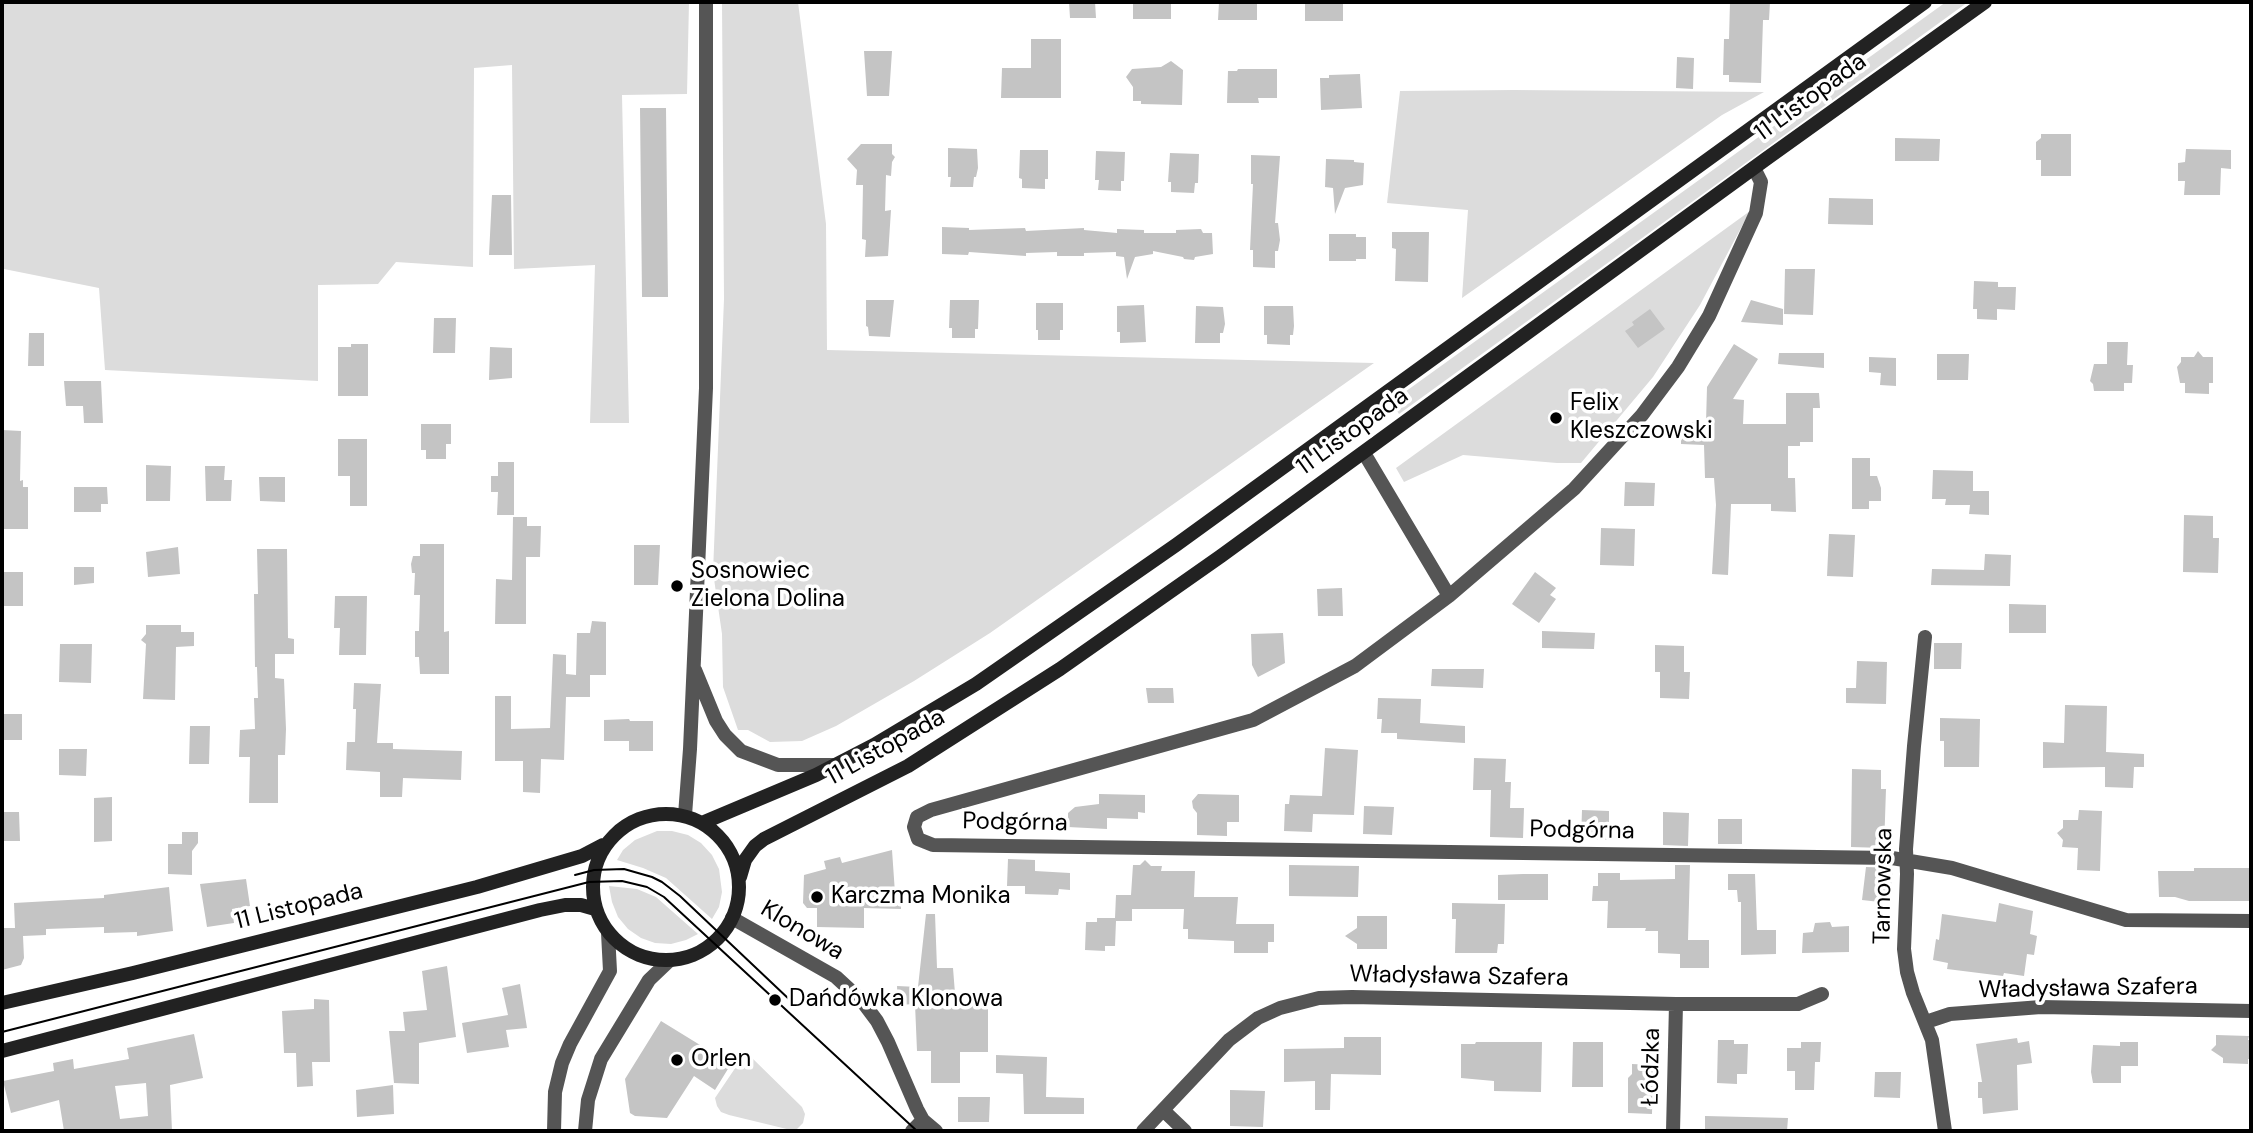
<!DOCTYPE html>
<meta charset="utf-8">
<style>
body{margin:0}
#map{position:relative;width:2253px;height:1133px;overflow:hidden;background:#fff;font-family:"DM Sans",sans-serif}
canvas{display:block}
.frame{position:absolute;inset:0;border:4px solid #000;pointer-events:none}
</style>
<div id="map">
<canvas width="2253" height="1133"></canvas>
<div class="frame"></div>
</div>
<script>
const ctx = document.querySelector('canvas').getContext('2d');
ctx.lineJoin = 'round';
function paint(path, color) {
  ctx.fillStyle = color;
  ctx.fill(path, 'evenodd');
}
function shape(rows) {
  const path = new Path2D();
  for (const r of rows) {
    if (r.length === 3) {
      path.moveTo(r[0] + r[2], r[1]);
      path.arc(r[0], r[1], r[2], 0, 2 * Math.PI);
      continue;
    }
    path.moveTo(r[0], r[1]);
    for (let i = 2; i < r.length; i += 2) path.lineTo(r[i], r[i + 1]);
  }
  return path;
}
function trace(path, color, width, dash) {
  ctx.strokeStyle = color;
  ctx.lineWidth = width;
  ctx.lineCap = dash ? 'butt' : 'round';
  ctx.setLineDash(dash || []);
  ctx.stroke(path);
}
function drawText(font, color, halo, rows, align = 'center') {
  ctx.font = font + ' "DM Sans",sans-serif';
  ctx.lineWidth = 7;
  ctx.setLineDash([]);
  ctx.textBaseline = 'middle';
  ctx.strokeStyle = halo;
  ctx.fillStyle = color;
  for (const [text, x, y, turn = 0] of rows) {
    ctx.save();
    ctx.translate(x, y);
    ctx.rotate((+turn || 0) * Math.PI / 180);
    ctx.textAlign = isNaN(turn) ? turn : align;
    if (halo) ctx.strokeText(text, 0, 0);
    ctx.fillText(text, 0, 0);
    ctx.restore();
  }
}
paint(shape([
 [2,2,689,2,687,94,622,95,629,423,590,423,595,265,514,269,512,65,474,68,473,267,396,262,378,284,318,285,318,381,105,370,99,288,4,269,4,312,2,312],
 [722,2,798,2,826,224,827,350,1374,363,990,633,914,681,836,726,802,741,770,742,748,730,738,730,723,687,722,634,713,572,724,299],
 [1946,2,1968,2,1399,414,1391,402],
 [1514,90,1764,92,1722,115,1462,298,1468,210,1387,203,1400,91],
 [1750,211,1700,305,1653,377,1581,463,1557,463,1463,455,1404,482,1396,468],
 [657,831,672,831,688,835,701,843,712,855,719,869,722,892,719,907,712,919,666,878,643,868,617,860,623,850,635,840],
 [609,886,637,889,656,897,698,934,686,940,671,944,655,943,641,938,628,929,618,917,612,902],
 [744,1055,749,1055,802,1107,805,1114,803,1123,795,1131,729,1115,721,1112,717,1106,715,1098]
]), '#dcdcdc');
paint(shape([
 [1069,2,1095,2,1096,18,1070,18],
 [1133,2,1171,2,1171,19,1133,19],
 [1219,2,1257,2,1257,20,1218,20],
 [1305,2,1343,2,1343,21,1305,21],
 [1730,2,1770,2,1769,20,1763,20,1761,83,1729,82,1729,75,1723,75,1724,39,1729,39],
 [1031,39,1061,39,1061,98,1001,98,1002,68,1031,68],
 [864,51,892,51,889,96,867,96],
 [1677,57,1694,58,1693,89,1676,88],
 [1171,61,1183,70,1182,105,1141,104,1141,101,1133,101,1133,87,1126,77,1132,69,1161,67],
 [1238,69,1277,69,1277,98,1258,98,1259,103,1227,103,1228,71,1237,71],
 [1360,74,1362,108,1321,110,1320,78,1329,78,1329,75],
 [640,108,666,108,668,297,642,297],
 [2041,134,2071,134,2071,176,2041,176,2041,160,2036,160,2036,142,2041,138],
 [1895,138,1940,139,1939,161,1895,161],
 [861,144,892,144,892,154,895,157,892,162,891,176,886,175,885,211,891,210,888,256,865,257,866,240,862,239,863,185,856,185,857,170,847,159],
 [948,148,977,149,978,168,976,177,974,177,973,187,950,187,951,177,948,177],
 [2186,149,2231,150,2231,169,2221,168,2220,195,2184,195,2185,181,2178,181,2178,163,2185,162],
 [1020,150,1048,150,1048,179,1045,179,1045,189,1022,188,1022,179,1019,178],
 [1096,151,1125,152,1124,181,1121,181,1121,191,1098,190,1099,180,1095,180],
 [1170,153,1199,154,1198,183,1195,183,1194,193,1171,192,1171,182,1168,182],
 [1251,155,1280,156,1275,223,1278,223,1280,240,1278,251,1275,251,1275,268,1253,267,1253,250,1250,250,1253,184,1251,184],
 [1326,159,1354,160,1354,162,1364,163,1363,185,1345,188,1335,214,1333,188,1325,187],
 [492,195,511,195,512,255,489,255],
 [1829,198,1873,199,1873,225,1828,224],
 [942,227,969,228,969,230,1025,228,1026,231,1084,228,1084,230,1117,233,1117,229,1144,230,1144,233,1176,233,1176,230,1201,229,1203,233,1212,233,1213,254,1195,257,1194,260,1184,259,1183,257,1153,251,1153,254,1135,257,1127,279,1124,257,1116,256,1116,252,1084,253,1084,256,1057,256,1057,252,1026,253,1026,256,969,252,968,255,942,254],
 [1392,232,1429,232,1428,282,1395,281,1396,249,1392,248],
 [1329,234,1356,234,1356,237,1366,237,1366,259,1356,259,1356,261,1329,261],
 [1785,269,1815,269,1813,315,1784,314],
 [1974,281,1998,282,1998,287,2016,287,2015,310,1997,309,1997,320,1977,319,1977,309,1973,309],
 [866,300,894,300,890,337,869,336,868,327,866,326],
 [950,300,979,300,978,329,975,329,975,338,952,338,952,328,949,328],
 [1751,300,1783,309,1783,325,1741,322],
 [1036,303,1063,303,1063,330,1060,330,1060,340,1038,340,1038,330,1036,330],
 [1144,305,1146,342,1120,343,1120,332,1117,332,1117,306],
 [1196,306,1223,307,1225,324,1223,333,1220,333,1220,343,1195,343],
 [1264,306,1293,306,1294,326,1293,335,1290,335,1290,345,1267,344,1267,335,1264,335],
 [1650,309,1665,329,1638,348,1625,331,1634,325,1632,322],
 [434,318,456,318,455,353,433,353],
 [29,333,44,333,44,366,28,366],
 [2107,342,2128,342,2127,365,2133,365,2132,383,2124,383,2124,391,2094,391,2093,384,2090,381,2094,364,2107,364],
 [351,344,368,344,368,396,338,396,338,347,351,347],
 [1734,344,1758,359,1733,399,1744,400,1743,424,1786,424,1786,393,1819,393,1820,408,1813,408,1813,442,1800,442,1800,446,1788,446,1788,478,1795,478,1796,512,1771,511,1771,504,1731,504,1728,575,1712,574,1716,505,1714,478,1705,478,1704,445,1681,444,1681,422,1706,423,1707,387],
 [490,347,512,348,512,378,489,380],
 [2198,351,2203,357,2213,357,2213,383,2209,383,2209,394,2185,393,2185,383,2180,383,2177,367,2181,362,2181,357,2194,357],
 [1779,353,1824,353,1824,368,1778,364],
 [1937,354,1969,354,1968,380,1937,380],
 [1869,357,1896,358,1896,386,1880,385,1881,373,1869,372],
 [64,381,101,381,103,423,84,423,83,406,66,406],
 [421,424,451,424,451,444,446,444,446,459,426,459,426,450,421,450],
 [2,430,21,431,20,481,23,480,23,487,28,487,28,529,2,529],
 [338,439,367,439,367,506,350,506,350,476,338,476],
 [1852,458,1870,458,1870,476,1877,476,1881,488,1881,501,1869,501,1869,509,1852,509],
 [498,462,514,462,514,515,497,515,498,492,491,492,491,476,498,476],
 [146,465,171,466,170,501,146,501],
 [205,466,225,466,224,480,232,480,231,501,206,501],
 [1933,470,1973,471,1973,491,1989,491,1989,515,1969,514,1970,505,1945,505,1946,499,1932,499],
 [259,477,285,477,285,502,260,501],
 [1625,482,1655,483,1654,506,1624,506],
 [74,487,107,487,108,504,101,504,101,512,74,512],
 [2184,515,2213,516,2213,538,2219,538,2218,573,2183,572],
 [513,517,527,517,527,526,541,526,540,557,526,557,526,624,495,624,496,579,512,580],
 [1601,528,1635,529,1634,566,1600,565],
 [1829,534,1855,535,1853,577,1827,576],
 [420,544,444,544,444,632,449,631,449,674,420,674,419,657,415,657,415,631,419,631,420,595,414,595,415,573,412,573,411,564,413,556,420,556],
 [634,545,660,545,658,585,634,585],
 [178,547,180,574,148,577,146,552],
 [257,549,287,549,288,638,294,639,294,654,275,654,275,678,284,679,286,729,285,755,278,755,278,803,249,803,250,757,239,757,240,730,255,729,254,698,258,698,257,667,255,667,254,594,258,594],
 [1985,554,2011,555,2010,586,1931,585,1932,569,1984,570],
 [74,567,94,567,94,583,74,585],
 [3,572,23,572,23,606,2,606],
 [1535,572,1556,588,1550,595,1556,599,1539,623,1512,604],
 [1342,588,1343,616,1318,616,1317,589],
 [335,596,367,596,366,655,339,655,340,628,334,628],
 [2009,604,2046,605,2046,633,2009,633],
 [592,621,606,622,606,675,590,675,590,697,566,697,564,760,541,759,540,793,523,792,523,761,495,761,495,696,511,696,511,729,550,728,553,654,566,655,566,674,576,675,577,633,590,633],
 [146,625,181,625,181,632,194,632,194,646,176,647,175,700,143,699,146,644,141,640,146,634],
 [1542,631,1595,633,1594,649,1542,648],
 [1283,633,1285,663,1258,677,1252,665,1251,634],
 [1934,643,1962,643,1961,669,1934,669],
 [60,644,92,644,91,683,59,682],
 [1655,645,1684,646,1684,672,1690,672,1689,699,1660,698,1660,672,1655,672],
 [1857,661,1887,662,1886,704,1846,703,1846,688,1856,688],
 [1432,669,1484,669,1483,688,1431,686],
 [354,683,381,684,377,743,393,743,393,749,462,751,461,780,403,778,402,797,380,797,380,772,346,770,347,742,355,742,356,709,353,709],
 [1146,688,1173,688,1174,703,1148,703],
 [1378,698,1421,699,1420,723,1465,726,1465,743,1397,739,1397,733,1381,733,1382,719,1377,719],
 [2065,705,2107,706,2106,752,2144,754,2144,767,2134,767,2133,788,2105,787,2105,767,2043,768,2043,742,2064,743],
 [2,714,22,714,22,740,2,740],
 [1940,718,1980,719,1979,767,1944,767,1944,741,1940,741],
 [629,719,630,721,653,721,653,751,629,751,629,741,604,741,604,720],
 [190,726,210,726,209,764,189,764],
 [1325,748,1358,750,1354,815,1313,814,1312,832,1284,831,1285,804,1289,804,1290,795,1322,796],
 [59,749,87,749,86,776,59,775],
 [1474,758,1506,759,1505,782,1511,782,1510,808,1524,808,1523,838,1490,837,1491,790,1473,790],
 [1852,769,1881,770,1881,789,1886,789,1884,848,1851,847],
 [1099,794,1145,795,1145,813,1138,812,1138,819,1107,818,1107,829,1068,827,1068,813,1075,807,1099,804],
 [1198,794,1239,795,1239,822,1227,822,1227,836,1197,835,1197,813,1193,808,1192,801],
 [112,797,112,841,94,842,94,798],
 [1364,806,1394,807,1392,835,1363,834],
 [1582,810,1609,811,1609,840,1581,840],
 [2079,810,2102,811,2100,871,2077,870,2078,848,2062,847,2063,840,2057,833,2063,828,2063,820,2078,820],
 [2,812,19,812,20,841,2,841],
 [1663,812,1689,813,1688,846,1663,845],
 [1718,819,1742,819,1742,844,1718,844],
 [182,832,198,832,198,843,192,851,192,875,168,874,168,844,182,844],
 [892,850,895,893,901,893,901,909,864,908,864,928,817,927,817,908,807,908,803,903,804,875,826,869,824,861,840,857,842,863],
 [1008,859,1035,860,1035,871,1070,873,1070,890,1059,889,1058,895,1025,894,1025,886,1007,886],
 [1145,860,1151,866,1162,866,1161,871,1195,871,1194,897,1238,897,1236,924,1274,924,1274,942,1268,942,1268,953,1234,953,1234,941,1188,939,1188,929,1183,929,1184,909,1132,909,1132,921,1116,921,1115,946,1105,946,1105,951,1085,950,1086,922,1097,922,1097,918,1115,918,1116,895,1131,895,1133,865,1140,865],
 [1289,865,1359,866,1358,897,1289,896],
 [1675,865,1690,865,1688,940,1709,940,1709,968,1680,968,1680,954,1658,953,1658,931,1645,931,1646,928,1607,928,1608,901,1592,901,1593,886,1598,886,1598,873,1620,873,1620,880,1675,879],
 [1866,867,1893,868,1889,903,1862,900],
 [2194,868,2251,868,2251,901,2189,901,2175,897,2159,897,2158,871,2194,871],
 [1523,874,1548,874,1548,900,1498,900,1498,875],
 [1728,874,1755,874,1757,930,1776,930,1776,954,1741,955,1741,902,1738,902,1737,890,1728,890],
 [246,879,250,906,232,909,234,923,207,927,200,884],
 [169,887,173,931,137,936,137,932,104,933,104,927,46,929,46,935,23,936,24,958,21,965,2,970,2,928,15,928,14,903,104,898,104,895],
 [1452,903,1505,904,1504,944,1498,944,1497,953,1455,953,1456,919,1452,919],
 [1999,903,2033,911,2030,934,2037,936,2034,955,2027,954,2024,976,2004,973,2003,976,1947,969,1948,963,1933,960,1936,939,1939,940,1942,914,1996,922],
 [926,914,935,914,937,968,953,968,956,1006,988,1006,988,1052,960,1052,960,1083,931,1083,931,1051,917,1051,915,1004,898,1005,897,986,918,987],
 [1357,916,1387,916,1387,949,1357,949,1357,944,1345,936,1357,928],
 [1830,922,1832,927,1849,926,1849,952,1802,953,1803,933,1813,932,1815,923],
 [447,966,456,1037,419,1043,419,1084,394,1083,389,1031,405,1031,403,1012,427,1010,422,971],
 [520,984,527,1028,506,1030,509,1047,467,1053,462,1023,508,1015,502,988],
 [314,999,329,1000,330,1062,312,1062,313,1086,297,1087,296,1053,284,1053,282,1011,314,1009],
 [661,1021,731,1064,715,1090,694,1076,667,1118,635,1116,630,1113,625,1079],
 [194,1034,203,1078,170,1085,172,1131,64,1131,59,1100,11,1113,3,1081,54,1071,53,1063,73,1059,74,1069,129,1059,127,1048],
 [146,1083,148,1116,120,1119,115,1086],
 [2216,1035,2249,1036,2248,1040,2251,1040,2251,1059,2248,1059,2248,1064,2223,1063,2223,1058,2211,1050,2216,1045],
 [1344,1037,1381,1037,1381,1075,1331,1074,1330,1110,1315,1110,1315,1081,1284,1082,1284,1049,1344,1048],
 [2017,1038,2018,1043,2029,1041,2032,1063,2017,1065,2018,1110,1983,1114,1982,1098,1978,1098,1978,1082,1982,1082,1976,1044],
 [1718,1040,1734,1040,1734,1044,1748,1044,1747,1074,1737,1074,1737,1084,1717,1083],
 [1476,1042,1542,1042,1541,1092,1494,1091,1494,1081,1461,1078,1461,1044,1475,1044],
 [1573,1042,1603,1042,1603,1087,1572,1087],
 [1801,1042,1821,1042,1820,1062,1815,1062,1814,1090,1795,1090,1795,1071,1787,1071,1787,1048,1801,1048],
 [2120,1042,2138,1042,2138,1066,2121,1066,2121,1083,2093,1083,2091,1072,2093,1045,2120,1046],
 [996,1055,1047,1057,1046,1097,1084,1098,1084,1114,1024,1114,1023,1074,996,1073],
 [1632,1064,1653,1065,1652,1114,1628,1113,1628,1078,1632,1074],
 [1875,1072,1901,1072,1900,1098,1874,1097],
 [393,1085,394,1114,357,1117,356,1090],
 [1230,1090,1265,1091,1263,1127,1230,1126],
 [958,1097,990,1097,989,1122,958,1122],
 [1705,1116,1788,1118,1787,1131,1705,1131]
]), '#c4c4c4');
trace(shape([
 [1754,168,1761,182,1756,213,1709,316,1678,367,1642,415,1574,489,1449,596,1355,666,1253,720,931,810,917,817,914,827,918,839,933,845,1892,858,1952,868,2126,920,2251,921],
 [1364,453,1449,596],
 [1925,637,1914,746,1906,849,1907,874,1904,949,1907,972,1913,993,1932,1040,1945,1131],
 [695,670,716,721,725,735,741,751,778,765,833,765],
 [685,815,690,749,706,388,706,2],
 [732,918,836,977,862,1001,877,1021,888,1042,917,1109,923,1120,936,1131],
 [1926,1022,1950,1014,2041,1007,2251,1011],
 [1163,1110,1185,1131],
 [554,1131,555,1092,562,1063,570,1044,610,971,608,933],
 [585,1131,588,1100,601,1059,649,980,670,960],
 [912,1131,923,1120],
 [1143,1131,1229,1040,1258,1018,1280,1008,1319,998,1352,997,1676,1004,1798,1004,1822,994],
 [1673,1131,1676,1004]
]), '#555', 14);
trace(shape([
 [666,887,73],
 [702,823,816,775,874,745,976,684,1176,545,1925,2],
 [740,877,745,860,755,846,764,839,908,766,1060,669,1221,556,1766,159,1985,2],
 [2,1003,133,973,477,887,582,856,603,845],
 [2,1051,540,910,565,905,581,905,595,909]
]), '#222', 14);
trace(shape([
 [575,875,594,870,624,869,652,877,662,882,680,896,791,1001],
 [2,1032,589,882,622,881,647,887,664,897,917,1131]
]), '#000', 2);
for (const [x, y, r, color] of [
 [1556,418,7,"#000"],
 [677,586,7,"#000"],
 [817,897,7,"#000"],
 [775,1000,7,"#000"],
 [677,1060,7,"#000"]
]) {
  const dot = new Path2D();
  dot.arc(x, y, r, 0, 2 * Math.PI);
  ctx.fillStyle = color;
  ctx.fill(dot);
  trace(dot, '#fff', 2.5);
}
drawText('24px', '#000', '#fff', [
 ["11 Listopada",1811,98,-36],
 ["11 Listopada",1353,432,-36],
 ["11 Listopada",886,748,-29],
 ["Podgórna",1015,823,1],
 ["Podgórna",1582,831,1],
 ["Tarnowska",1884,886,-89],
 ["11 Listopada",299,907,-14],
 ["Klonowa",802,931,31],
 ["Władysława Szafera",1459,977,1],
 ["Władysława Szafera",2088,989,-1],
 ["Łódzka",1652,1067,-89]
]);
drawText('24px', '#000', '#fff', [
 ["Felix",1570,404],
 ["Kleszczowski",1570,432],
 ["Sosnowiec",691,572],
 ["Zielona Dolina",691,600],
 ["Karczma Monika",831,897],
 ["Dańdówka Klonowa",789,1000],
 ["Orlen",691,1060]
], 'left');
</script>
